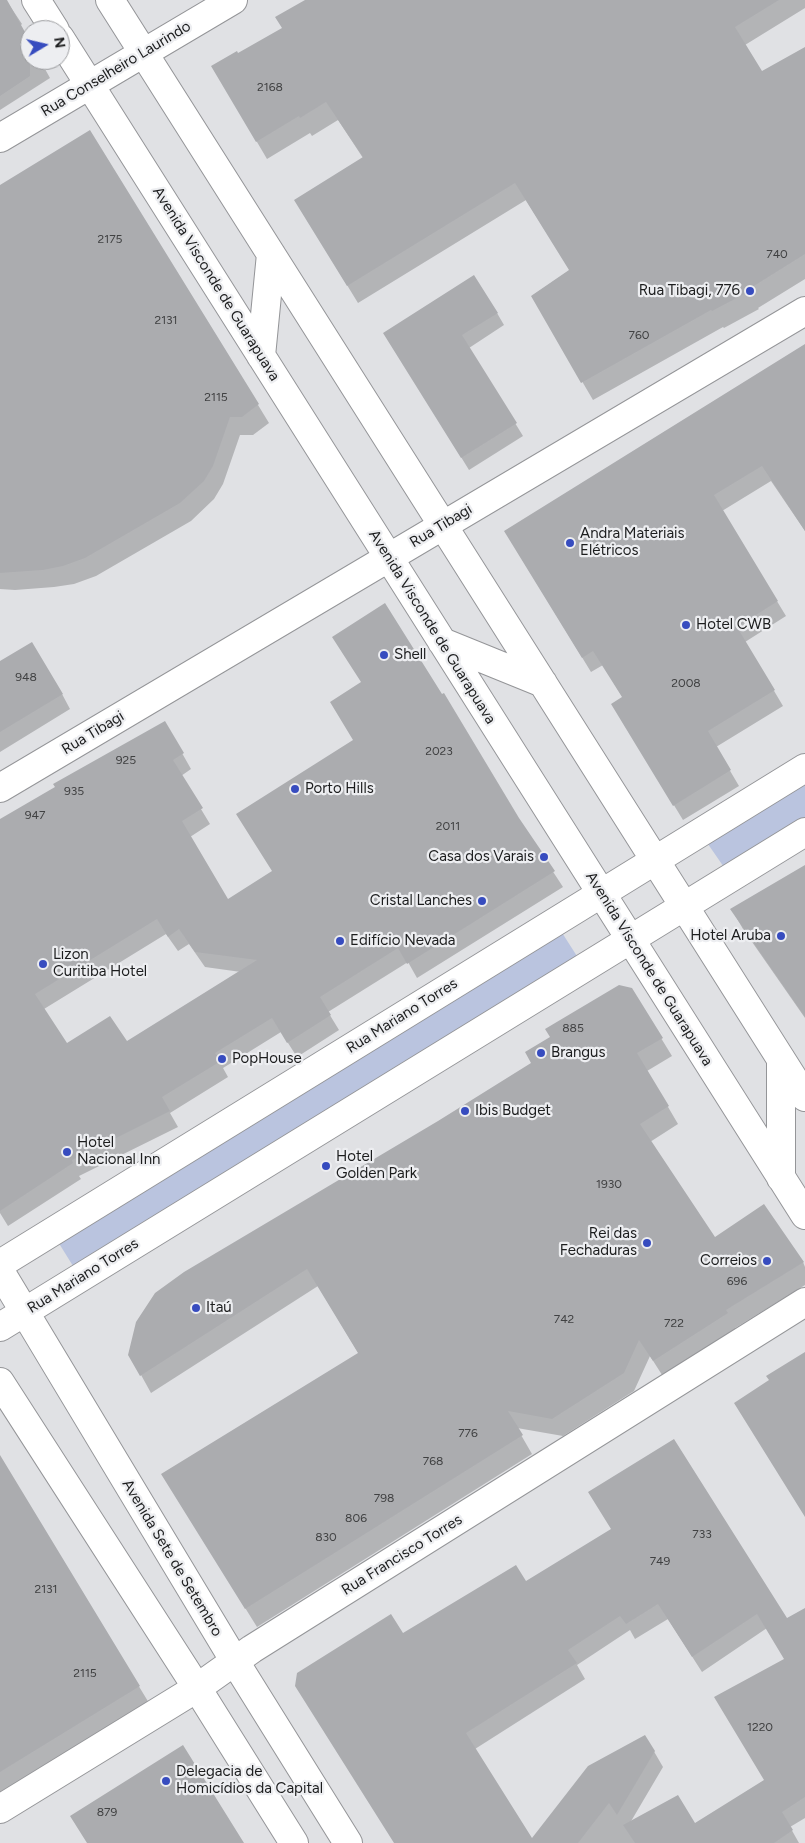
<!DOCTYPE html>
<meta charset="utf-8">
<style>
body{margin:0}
#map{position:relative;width:805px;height:1843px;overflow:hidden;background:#e0e1e4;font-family:Figtree,sans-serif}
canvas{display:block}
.north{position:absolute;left:20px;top:20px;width:50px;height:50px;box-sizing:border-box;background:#edeef1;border:1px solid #999a9d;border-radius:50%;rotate:81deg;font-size:14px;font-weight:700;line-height:20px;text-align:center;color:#1c1d1e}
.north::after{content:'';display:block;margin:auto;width:18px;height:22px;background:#374cbf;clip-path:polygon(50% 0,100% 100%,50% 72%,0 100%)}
</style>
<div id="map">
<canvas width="805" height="1843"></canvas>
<div class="north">N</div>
</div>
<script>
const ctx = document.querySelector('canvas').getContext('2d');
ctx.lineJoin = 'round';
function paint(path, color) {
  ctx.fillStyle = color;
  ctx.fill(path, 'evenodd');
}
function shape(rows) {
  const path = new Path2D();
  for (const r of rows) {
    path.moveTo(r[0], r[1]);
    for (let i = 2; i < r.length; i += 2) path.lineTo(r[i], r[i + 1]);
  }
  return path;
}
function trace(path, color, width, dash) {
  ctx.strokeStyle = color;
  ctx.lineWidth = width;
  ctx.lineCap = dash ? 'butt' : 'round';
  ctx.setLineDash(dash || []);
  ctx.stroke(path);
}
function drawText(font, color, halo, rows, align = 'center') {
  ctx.font = font + ' Figtree,sans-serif';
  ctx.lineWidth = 4.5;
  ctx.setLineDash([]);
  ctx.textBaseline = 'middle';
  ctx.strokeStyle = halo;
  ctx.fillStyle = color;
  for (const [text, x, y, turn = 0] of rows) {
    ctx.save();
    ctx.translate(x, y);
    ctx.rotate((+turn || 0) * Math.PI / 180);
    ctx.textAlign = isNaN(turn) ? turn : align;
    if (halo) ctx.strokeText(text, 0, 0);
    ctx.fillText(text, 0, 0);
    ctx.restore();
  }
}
paint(shape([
 [805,770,805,827,728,873,701,834],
 [559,928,582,964,78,1274,55,1237]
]), '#bac4df');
paint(shape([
 [0,0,6,0,22,24,20,26,30,43,30,60,40,60,50,78,0,110],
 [307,0,805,0,805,8,745,45,761,73,805,48,805,279,758,308,759,309,724,328,723,327,593,400,532,296,570,270,526,200,358,303,306,218,363,158,338,120,312,136,310,133,267,159,213,67,238,55,282,29],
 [0,186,258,405,269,423,253,435,240,435,223,484,214,499,191,521,96,576,74,584,54,587,15,590,0,589],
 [497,313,504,325,469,348,523,436,469,470,392,345],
 [805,347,805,531,771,481,722,511,786,616,745,642,783,706,716,747,739,786,683,820,622,720,623,698,603,665,591,672,514,546],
 [0,662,62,694,70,709,0,752],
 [165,723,191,769,181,776,210,824,190,837,228,901,518,818,563,887,417,978,408,962,328,1012,339,1030,297,1057,281,1032,223,1068,228,1077,170,1113,178,1127,79,1176,81,1179,8,1226,0,1213,0,820],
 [166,934,178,951,189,944,205,967,241,972,127,1043,66,1044,44,1009],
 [805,866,805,1018,743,929,732,910],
 [631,989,672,1056,647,1071,678,1124,650,1142,715,1239,803,1262,805,1267,805,1285,735,1328,737,1331,664,1378,650,1356,634,1391,563,1436,517,1428,532,1454,257,1627,173,1492,359,1354,318,1286,151,1393,130,1355,439,1122,533,1063],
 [0,1457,149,1703,0,1794],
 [612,1530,786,1620,805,1609,805,1818,790,1827,799,1843,394,1843,403,1635,525,1583],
 [668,1619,702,1672,767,1628,786,1660,765,1780,695,1825,630,1823,663,1767,645,1736,532,1840,475,1749,585,1679,577,1665,630,1630,635,1639]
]), '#0003');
paint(shape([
 [0,0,7,0,30,41,30,76,0,96],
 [305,0,779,0,735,27,762,71,805,47,805,254,749,289,750,291,712,311,711,310,581,383,531,296,569,270,515,183,347,286,294,200,363,157,326,102,300,118,299,116,256,142,211,66,237,51,238,53,282,28,275,17],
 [90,130,259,404,242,417,230,417,213,466,204,481,180,503,85,558,63,566,43,570,0,573,0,185],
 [474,275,498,313,462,335,517,423,461,458,383,333],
 [805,344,805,531,762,466,714,495,778,601,737,627,775,690,708,731,731,770,673,806,611,704,622,697,593,651,582,658,504,531],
 [385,603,442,694,444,693,519,818,555,871,407,964,398,948,320,997,331,1015,287,1043,272,1018,215,1053,221,1061,162,1097,170,1111,72,1160,73,1163,0,1211,0,819,55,787,53,784,165,721,184,753,173,760,203,808,182,821,228,899,272,871,236,814,353,740,330,702,361,682,332,637],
 [157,919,168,937,179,929,195,952,257,960,127,1041,110,1016,67,1043,35,994],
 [32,642,63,694,0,732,0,661],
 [805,865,805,1017,730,909],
 [619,985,632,988,663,1038,637,1053,669,1106,640,1124,715,1237,764,1204,804,1262,726,1310,728,1313,653,1361,639,1340,624,1373,552,1419,508,1411,523,1435,245,1609,161,1474,358,1353,307,1269,140,1376,128,1355,136,1322,155,1293,184,1272,438,1121,531,1063,525,1052,550,1037,545,1029],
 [805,1352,805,1517,734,1403,769,1380,766,1376],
 [674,1439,787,1618,805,1608,805,1797,782,1812,793,1830,774,1843,635,1843,623,1825,678,1795,695,1823,764,1780,714,1697,784,1659,757,1614,692,1657,658,1604,626,1624,620,1616,568,1650,577,1663,466,1733,532,1838,588,1766,645,1735,655,1751,617,1815,609,1803,578,1843,394,1843,295,1686,297,1673,391,1614,403,1633,516,1565,526,1581,611,1529,588,1492],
 [0,1455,140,1686,0,1772],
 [183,1745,244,1843,87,1843,70,1816]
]), '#abacaf');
const minor = shape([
 [0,1809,197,1688,252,1649,805,1302]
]);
const major = shape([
 [36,0,55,30],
 [110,0,805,1097],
 [60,38,805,1215],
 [0,138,233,0],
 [261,356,271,254],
 [442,642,543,683],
 [0,788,805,311],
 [781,1178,781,1059],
 [0,1264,805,768],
 [0,1271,234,1660,348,1843],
 [0,1327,805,832],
 [0,1382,197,1688,294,1843]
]);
trace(minor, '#949598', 30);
trace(major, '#949598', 30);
trace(minor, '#fff', 28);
trace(major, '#fff', 28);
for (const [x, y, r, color] of [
 [750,291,5,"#374cbf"],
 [570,543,5,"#374cbf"],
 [686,625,5,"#374cbf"],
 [384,655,5,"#374cbf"],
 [295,789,5,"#374cbf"],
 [544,857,5,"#374cbf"],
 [482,901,5,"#374cbf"],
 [781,936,5,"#374cbf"],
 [340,941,5,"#374cbf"],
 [43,964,5,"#374cbf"],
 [541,1053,5,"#374cbf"],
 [222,1059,5,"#374cbf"],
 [465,1111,5,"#374cbf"],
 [67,1152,5,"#374cbf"],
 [326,1166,5,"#374cbf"],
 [647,1243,5,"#374cbf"],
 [767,1261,5,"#374cbf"],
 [196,1308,5,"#374cbf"],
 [166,1781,5,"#374cbf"]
]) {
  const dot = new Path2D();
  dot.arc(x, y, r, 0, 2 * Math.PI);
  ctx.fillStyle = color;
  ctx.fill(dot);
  trace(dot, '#edeef1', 2);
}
drawText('12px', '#404142', null, [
 ["2168",270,87],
 ["2175",110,239],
 ["740",777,254],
 ["2131",166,320],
 ["760",639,335],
 ["2115",216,397],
 ["948",26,677],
 ["2008",686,683],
 ["2023",439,751],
 ["925",126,760],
 ["935",74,791],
 ["947",35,815],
 ["2011",448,826],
 ["885",573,1028],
 ["1930",609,1184],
 ["696",737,1281],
 ["742",564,1319],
 ["722",674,1323],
 ["776",468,1433],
 ["768",433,1461],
 ["798",384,1498],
 ["806",356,1518],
 ["733",702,1534],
 ["830",326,1537],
 ["749",660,1561],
 ["2131",46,1589],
 ["2115",85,1673],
 ["1220",760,1727],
 ["879",107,1812]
]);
drawText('15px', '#1c1d1e', '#edeef1', [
 ["Rua Conselheiro Laurindo",116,69,-31],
 ["Avenida Visconde de Guarapuava",216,284,58],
 ["Rua Tibagi",441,526,-31],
 ["Avenida Visconde de Guarapuava",432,627,58],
 ["Rua Tibagi",93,733,-31],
 ["Avenida Visconde de Guarapuava",649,969,58],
 ["Rua Mariano Torres",402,1016,-32],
 ["Rua Mariano Torres",83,1276,-32],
 ["Rua Francisco Torres",402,1555,-32],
 ["Avenida Sete de Setembro",172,1558,59]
]);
drawText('15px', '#1c1d1e', '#edeef1', [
 ["Rua Tibagi, 776",740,291,"right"],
 ["Andra Materiais",580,534],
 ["Elétricos",580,551],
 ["Hotel CWB",696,625],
 ["Shell",394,655],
 ["Porto Hills",305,789],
 ["Casa dos Varais",534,857,"right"],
 ["Cristal Lanches",472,901,"right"],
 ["Hotel Aruba",771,936,"right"],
 ["Edifício Nevada",350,941],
 ["Lizon",53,955],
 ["Curitiba Hotel",53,972],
 ["Brangus",551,1053],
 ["PopHouse",232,1059],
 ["Ibis Budget",475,1111],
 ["Hotel",77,1143],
 ["Nacional Inn",77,1160],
 ["Hotel",336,1157],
 ["Golden Park",336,1174],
 ["Rei das",637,1234,"right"],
 ["Fechaduras",637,1251,"right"],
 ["Correios",757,1261,"right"],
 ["Itaú",206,1308],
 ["Delegacia de",176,1772],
 ["Homicídios da Capital",176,1789]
], 'left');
</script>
